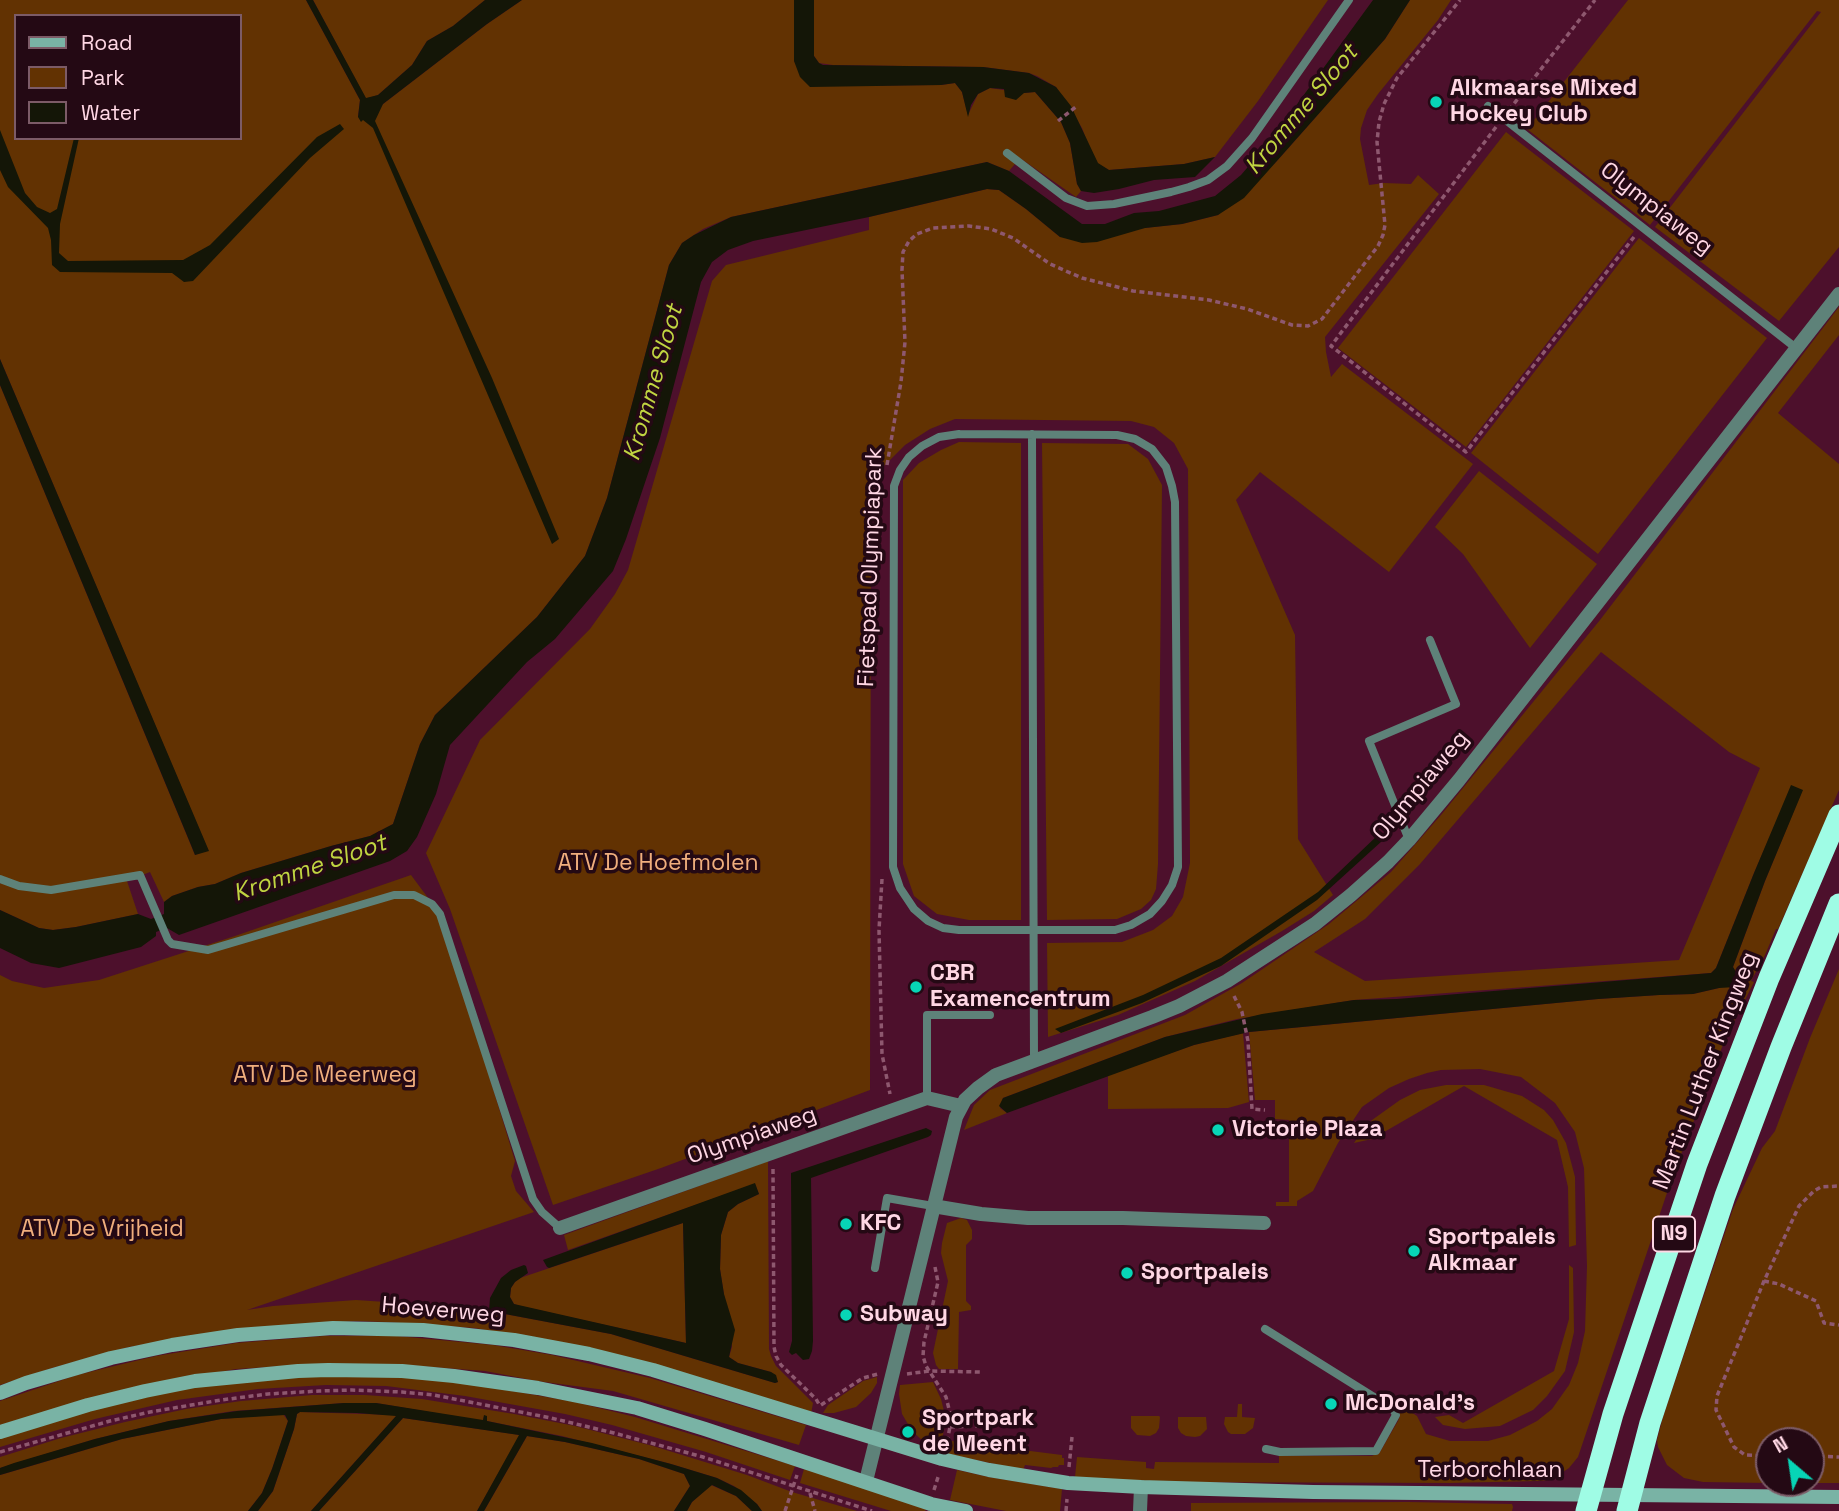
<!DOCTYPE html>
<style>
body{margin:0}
#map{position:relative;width:1839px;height:1511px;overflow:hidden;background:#4d102c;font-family:"Space Grotesk",sans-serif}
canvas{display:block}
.legend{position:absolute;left:14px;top:14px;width:228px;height:126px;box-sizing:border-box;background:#240914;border:2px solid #7c5b67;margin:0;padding:9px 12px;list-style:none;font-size:21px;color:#ffd7e4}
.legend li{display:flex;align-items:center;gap:14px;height:35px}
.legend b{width:35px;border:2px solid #7c5b67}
.north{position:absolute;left:1755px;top:1427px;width:70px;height:70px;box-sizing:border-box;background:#240914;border:2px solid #7c5b67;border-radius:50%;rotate:331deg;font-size:19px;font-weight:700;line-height:28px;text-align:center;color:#ffd7e4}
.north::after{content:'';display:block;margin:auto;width:24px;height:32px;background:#07d5b6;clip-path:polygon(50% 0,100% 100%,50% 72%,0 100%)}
</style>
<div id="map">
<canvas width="1839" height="1511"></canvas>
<ul class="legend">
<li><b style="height:9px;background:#79b3a5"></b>Road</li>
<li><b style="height:19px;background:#623202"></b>Park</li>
<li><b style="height:19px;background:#141607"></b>Water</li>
</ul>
<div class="north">N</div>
</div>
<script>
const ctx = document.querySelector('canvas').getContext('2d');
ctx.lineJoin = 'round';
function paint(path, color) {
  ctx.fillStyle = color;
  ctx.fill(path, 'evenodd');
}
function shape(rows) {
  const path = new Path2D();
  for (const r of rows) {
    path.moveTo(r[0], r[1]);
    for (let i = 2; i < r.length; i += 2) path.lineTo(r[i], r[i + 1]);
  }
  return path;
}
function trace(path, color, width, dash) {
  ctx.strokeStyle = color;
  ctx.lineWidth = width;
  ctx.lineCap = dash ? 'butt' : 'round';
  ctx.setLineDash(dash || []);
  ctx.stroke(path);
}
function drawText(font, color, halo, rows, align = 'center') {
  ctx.font = font + ' "Space Grotesk",sans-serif';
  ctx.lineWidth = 7;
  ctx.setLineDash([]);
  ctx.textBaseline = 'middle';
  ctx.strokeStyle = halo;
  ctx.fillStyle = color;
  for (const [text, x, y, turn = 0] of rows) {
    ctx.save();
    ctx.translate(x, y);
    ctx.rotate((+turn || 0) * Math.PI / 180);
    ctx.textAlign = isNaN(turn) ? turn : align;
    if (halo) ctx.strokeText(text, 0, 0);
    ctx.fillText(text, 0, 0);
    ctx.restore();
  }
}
paint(shape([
 [0,0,306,0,360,100,358,117,372,112,383,104,487,24,522,0,794,0,794,61,810,86,941,85,955,83,962,92,968,115,978,94,990,88,1024,93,1035,92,1061,122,1070,143,1077,184,1081,191,1076,197,1020,158,1009,171,987,162,731,217,703,229,682,243,669,265,607,498,585,556,537,617,435,715,420,744,393,824,370,836,331,846,241,873,215,884,198,887,172,896,164,902,150,872,127,881,138,914,76,927,53,930,39,928,0,910,0,884,1,883,0,882,0,385,195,855,208,850,0,359],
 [16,16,240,16,240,138,16,138],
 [313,0,485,0,453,26,427,41,412,65,378,95,366,99],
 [814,0,1328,0,1258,101,1215,157,1184,164,1109,170,1098,164,1091,152,1082,128,1056,87,1037,76,1029,73,983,67,833,65,819,63,814,56],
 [1410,0,1451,0,1438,20,1378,94,1367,110,1361,128,1360,139,1369,185,1384,183,1411,184,1418,175,1439,194,1325,337,1326,352,1331,377,1342,364,1473,464,1389,572,1260,472,1236,500,1295,635,1298,839,1333,895,1314,911,1282,931,1195,981,1118,1015,1048,1037,1047,943,1122,942,1153,930,1172,916,1183,897,1190,863,1188,469,1174,443,1154,427,1131,421,955,419,930,429,905,445,884,466,871,495,870,1090,661,1168,553,1205,450,909,426,853,480,740,590,629,615,594,628,570,712,281,726,265,869,230,869,217,987,189,999,190,1026,209,1060,237,1182,224,1218,215,1276,162,1385,39],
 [1628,0,1839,0,1839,247,1779,321,1655,227,1821,12,1817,11,1650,225,1527,129],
 [1506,132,1634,231,1466,447,1338,348],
 [1639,238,1767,338,1598,554,1471,453],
 [1839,307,1839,335,1778,413,1839,464,1839,790,1778,929,1776,929,1765,955,1751,981,1754,982,1724,1042,1672,1178,1578,1457,1569,1468,1560,1474,1549,1480,1538,1481,1450,1483,1147,1482,1075,1477,1077,1457,1146,1462,1146,1468,1154,1469,1155,1462,1279,1463,1279,1456,1372,1456,1380,1452,1398,1421,1400,1416,1398,1408,1394,1405,1396,1402,1417,1416,1426,1434,1450,1441,1488,1441,1510,1435,1537,1421,1552,1409,1569,1385,1578,1363,1585,1331,1587,1266,1584,1168,1575,1132,1555,1103,1521,1077,1480,1069,1441,1070,1427,1073,1409,1079,1389,1088,1362,1107,1338,1143,1313,1191,1297,1201,1297,1206,1276,1206,1276,1202,1289,1202,1289,1120,1275,1119,1275,1100,1255,1100,1249,1032,1598,999,1659,995,1693,994,1719,988,1739,977,1733,967,1765,881,1802,791,1792,786,1754,873,1716,968,1711,973,1354,1000,1237,1019,1165,1037,1003,1098,1000,1108,1007,1113,964,1130,974,1105,990,1090,1185,1015,1242,983,1329,924,1391,872,1441,815,1600,620],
 [1601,652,1729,752,1760,768,1679,960,1365,981,1314,952,1365,919,1420,864],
 [959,442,1021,443,1021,920,969,920,937,914,914,896,903,864,903,480,919,463,941,450],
 [1042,443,1128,444,1148,459,1162,485,1158,864,1156,889,1151,900,1141,909,1117,919,1047,920],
 [1479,471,1597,564,1530,648,1463,554,1435,527],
 [411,875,440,914,515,1161,511,1176,516,1191,534,1212,247,1310,273,1306,356,1300,431,1305,489,1311,611,1334,775,1383,778,1382,771,1372,738,1363,729,1357,732,1347,720,1269,721,1235,728,1212,738,1204,759,1194,755,1184,568,1250,564,1235,768,1161,769,1349,771,1356,776,1366,813,1403,811,1414,561,1344,475,1328,386,1322,356,1321,253,1328,195,1336,129,1347,52,1368,0,1385,0,975,12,981,44,988,99,980,235,936],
 [1839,969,1839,1483,1811,1483,1811,1441,1769,1441,1769,1483,1703,1482,1684,1478,1667,1465,1658,1447,1657,1440,1663,1417,1733,1209,1762,1148,1775,1131,1810,1038],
 [1243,1033,1249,1102,1228,1108,1108,1109,1108,1075,1194,1045],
 [1446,1085,1484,1085,1522,1096,1544,1110,1553,1120,1566,1143,1575,1177,1576,1245,1569,1247,1568,1187,1557,1140,1464,1086,1372,1139,1354,1143,1362,1131,1372,1120,1400,1100,1420,1090],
 [961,1218,967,1220,972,1230,972,1239,966,1245,966,1301,971,1306,971,1310,959,1312,958,1369,939,1369,936,1365,933,1353,948,1281,941,1253,942,1243,947,1223],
 [683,1223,686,1343,520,1306,514,1304,510,1297,511,1288,515,1282,520,1278],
 [1569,1265,1573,1268,1574,1332,1565,1371,1547,1396,1533,1410,1500,1426,1465,1429,1443,1425,1435,1417,1449,1415,1463,1423,1554,1371,1569,1319],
 [324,1336,397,1336,493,1345,552,1355,650,1378,806,1425,799,1445,613,1391,537,1381,485,1371,392,1364,317,1364,236,1369,132,1388,0,1425,0,1401,77,1375,156,1356,236,1343],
 [353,1374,455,1381,575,1402,635,1417,795,1466,790,1480,706,1452,612,1425,565,1414,465,1396,386,1386,326,1385,258,1389,177,1400,95,1419,0,1447,0,1435,90,1409,198,1386,250,1379],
 [877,1377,877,1383,871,1393,856,1407,834,1413,823,1413,828,1405,863,1381],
 [933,1382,941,1399,945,1415,945,1425,940,1449,923,1441,912,1431,902,1414,899,1394,900,1385],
 [312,1395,365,1395,422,1399,514,1414,575,1426,653,1446,747,1475,792,1492,857,1511,762,1511,757,1504,734,1486,717,1478,671,1464,562,1436,487,1421,484,1416,483,1421,376,1403,344,1403,233,1411,169,1421,95,1439,0,1468,0,1457,61,1438,125,1422,186,1409,241,1401],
 [1238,1404,1242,1404,1242,1417,1255,1418,1253,1428,1245,1434,1231,1434,1228,1432,1224,1424,1225,1417,1237,1417],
 [300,1412,397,1415,311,1511,258,1511,273,1491,294,1429,297,1414],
 [283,1414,288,1421,272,1469,262,1493,248,1511,0,1511,0,1475,7,1473,122,1439,221,1419],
 [1131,1416,1159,1416,1160,1417,1159,1428,1156,1433,1150,1436,1137,1435,1131,1428],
 [1178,1417,1206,1417,1207,1429,1200,1436,1195,1437,1186,1436,1181,1433,1178,1428],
 [403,1418,520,1435,477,1511,319,1511],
 [527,1436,565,1442,639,1459,684,1474,690,1486,674,1511,484,1511],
 [951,1441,1062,1455,1062,1458,1064,1458,1064,1465,1059,1465,1058,1467,1053,1467,1051,1468,1025,1465,1023,1470,948,1454],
 [804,1469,927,1507,925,1511,891,1511,800,1483],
 [957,1470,989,1477,1062,1489,1060,1511,1006,1511,950,1500],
 [711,1485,736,1496,752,1511,687,1511,692,1502],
 [1408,1502,1512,1504,1513,1507,1512,1511,1191,1511,1191,1503]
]), '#623202');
paint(shape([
 [306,0,313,0,366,98,378,95,412,65,427,41,453,26,485,0,522,0,487,24,383,104,375,121,492,378,559,539,552,544,373,128,363,120,361,122,358,117,360,100],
 [794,0,814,0,814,56,819,63,823,65,983,67,1029,73,1056,87,1071,106,1098,163,1109,170,1184,164,1215,157,1195,177,1154,180,1119,189,1094,193,1081,191,1077,184,1070,143,1061,122,1035,92,1024,93,1016,100,1005,97,1004,89,990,88,978,94,971,105,968,117,962,92,955,83,941,85,810,87,800,77,794,61],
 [1373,0,1410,0,1385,39,1276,162,1244,198,1218,215,1182,224,1145,228,1097,242,1082,243,1060,237,1026,209,999,190,987,189,869,217,753,241,728,250,712,262,701,282,660,438,626,539,613,571,555,639,527,662,450,745,436,794,417,837,407,851,390,861,179,935,167,928,156,932,156,936,141,947,59,968,31,963,0,948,0,910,39,928,53,930,76,927,138,914,151,919,164,914,164,902,172,896,198,887,215,884,241,873,331,846,370,836,393,824,420,744,435,715,537,617,585,556,607,498,669,265,682,243,694,235,731,217,987,162,1009,171,1082,224,1105,224,1134,213,1159,211,1215,196,1241,175,1271,140],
 [340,124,344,129,310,158,193,281,184,282,172,273,60,272,52,265,51,240,48,228,8,187,0,170,0,130,25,193,37,207,50,213,57,209,74,138,79,138,60,224,59,253,68,261,183,260,210,245,317,137],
 [0,359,51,479,209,851,195,855,191,845,0,385],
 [1791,785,1803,790,1765,881,1733,967,1739,977,1736,987,1719,988,1693,994,1659,995,1598,999,1249,1032,1194,1045,1007,1113,999,1106,1003,1098,1165,1037,1262,1014,1354,1000,1397,999,1711,973,1716,968,1754,873],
 [1378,835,1382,841,1317,900,1221,966,1142,1003,1061,1033,1055,1029,1143,995,1221,958,1318,892],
 [926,1128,932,1131,931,1135,928,1137,811,1178,813,1341,812,1351,809,1359,803,1360,796,1353,792,1355,789,1352,792,1341,791,1173],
 [755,1183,759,1194,738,1204,728,1212,721,1235,720,1269,724,1294,735,1330,729,1357,738,1363,771,1372,776,1375,778,1382,775,1383,611,1334,489,1311,490,1298,501,1278,511,1270,524,1265,526,1266,528,1273,515,1282,511,1288,510,1297,514,1304,686,1343,683,1223,549,1268,547,1267,543,1260],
 [344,1403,376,1403,483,1420,484,1415,487,1416,487,1421,592,1443,671,1464,717,1478,741,1490,757,1504,762,1511,752,1511,736,1496,712,1485,692,1502,687,1511,674,1511,690,1486,684,1474,639,1459,565,1442,527,1436,484,1511,477,1511,519,1435,403,1418,319,1511,311,1511,396,1416,357,1413,300,1412,297,1414,294,1429,273,1491,258,1511,248,1511,262,1493,272,1469,288,1421,285,1415,221,1419,122,1439,0,1475,0,1468,14,1463,95,1439,169,1421,237,1411]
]), '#141607');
trace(shape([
 [1509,110,1595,0],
 [1058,121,1077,106],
 [1496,127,1331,346,1466,452,1634,237],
 [887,465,901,382,905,342,902,270,903,252,909,241,917,234,933,228,969,226,991,229,1013,238,1050,264,1082,278,1133,291,1209,300,1247,309,1292,325,1308,326,1322,319,1378,246,1383,235,1385,225,1377,142,1379,122,1384,104,1397,78,1460,0],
 [882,879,879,930,882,1054,890,1094],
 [1234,996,1242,1012,1248,1041,1252,1109,1265,1110],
 [773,1169,774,1347,776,1356,781,1365,816,1399,820,1406],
 [935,1267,938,1282,924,1342,923,1356,926,1366,946,1397,950,1413,950,1427,946,1446],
 [1764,1281,1779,1284,1816,1301,1824,1323,1839,1325],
 [907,1374,929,1371,981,1372],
 [821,1405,863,1378,878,1374],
 [950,1427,982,1426],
 [0,1452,110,1421,150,1412,221,1400,268,1394,319,1391,352,1390,402,1392,434,1395,551,1418,614,1433,703,1457,872,1511],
 [1769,1456,1745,1455,1734,1447,1716,1410,1717,1396,1764,1281,1799,1206,1814,1191,1821,1187,1839,1186],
 [1811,1456,1839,1457],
 [1069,1467,1072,1437],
 [934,1490,939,1474],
 [810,1493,815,1511],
 [785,1511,797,1475],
 [1066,1511,1067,1499]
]), '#8e586f', 3.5, [5, 3.5]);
trace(shape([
 [1488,106,1796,348],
 [1007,153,1066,198,1087,206,1114,204,1171,192,1189,187,1208,180,1227,166,1252,138,1349,0],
 [959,434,1117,435,1135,439,1152,449,1166,467,1172,486,1175,502,1178,867,1172,885,1162,901,1150,914,1131,925,1115,930,959,930,943,928,928,921,914,909,900,888,893,867,894,486,900,470,909,457,922,446,939,437,959,434],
 [1032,434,1034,1060],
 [1409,840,1369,741,1456,704,1430,640],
 [0,879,19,886,51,890,140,875,168,940,172,944,208,950,394,895,414,895,432,904,440,914,533,1199,542,1212,560,1228],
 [927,1098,927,1015,990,1015],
 [875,1268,887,1198,933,1206],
 [1265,1329,1393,1409,1396,1415,1376,1451,1280,1452,1266,1449]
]), '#5e8279', 8);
trace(shape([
 [933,1206,981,1214,1028,1218,1123,1218,1264,1223],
 [560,1228,927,1098,961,1106],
 [866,1481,956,1117,965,1100,978,1088,996,1075,1152,1017,1179,1006,1227,981,1315,924,1351,895,1388,862,1409,840,1459,780,1839,294],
 [1140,1511,1141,1487]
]), '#5e8279', 14);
trace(shape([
 [0,1393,26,1383,111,1358,172,1345,238,1335,333,1328,423,1330,514,1340,589,1354,653,1370,942,1459,989,1470,1068,1483,1141,1487,1313,1492,1839,1497],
 [0,1432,88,1405,145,1391,195,1381,298,1371,328,1370,402,1371,454,1376,538,1388,637,1408,705,1429,931,1504,966,1511]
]), '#79b3a5', 14);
trace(shape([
 [1586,1511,1613,1414,1697,1164,1769,978,1839,815],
 [1627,1511,1650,1423,1725,1196,1781,1047,1839,904]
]), '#9ffce5', 21);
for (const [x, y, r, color] of [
 [1436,102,7,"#07d5b6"],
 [916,987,7,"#07d5b6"],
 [1218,1130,7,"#07d5b6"],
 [846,1224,7,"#07d5b6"],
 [1414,1251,7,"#07d5b6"],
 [1127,1273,7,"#07d5b6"],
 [846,1315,7,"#07d5b6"],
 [1331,1404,7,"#07d5b6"],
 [908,1432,7,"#07d5b6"]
]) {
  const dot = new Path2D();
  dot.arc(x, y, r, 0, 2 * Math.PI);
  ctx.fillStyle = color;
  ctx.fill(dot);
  trace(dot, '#240914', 2.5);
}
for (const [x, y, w] of [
 [1674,1234,42]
]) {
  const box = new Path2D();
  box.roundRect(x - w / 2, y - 17.5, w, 35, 5);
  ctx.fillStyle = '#240914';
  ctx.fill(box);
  trace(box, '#ffd7e4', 2);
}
drawText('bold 21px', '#ffd7e4', null, [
 ["N9",1674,1234]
]);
drawText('bold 23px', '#ffd7e4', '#240914', [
 ["Alkmaarse Mixed",1450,89],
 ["Hockey Club",1450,115],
 ["CBR",930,974],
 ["Examencentrum",930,1000],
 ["Victorie Plaza",1232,1130],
 ["KFC",860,1224],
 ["Sportpaleis",1428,1238],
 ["Alkmaar",1428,1264],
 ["Sportpaleis",1141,1273],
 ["Subway",860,1315],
 ["McDonald's",1345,1404],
 ["Sportpark",922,1419],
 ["de Meent",922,1445]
], 'left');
drawText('23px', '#ffd7e4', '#240914', [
 ["Olympiaweg",1656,209,38],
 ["Fietspad Olympiapark",871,567,-88],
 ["Olympiaweg",1421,786,-50],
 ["Martin Luther Kingweg",1706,1071,-69],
 ["Olympiaweg",752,1136,-19],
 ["Hoeverweg",443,1311,5],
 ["Terborchlaan",1490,1471]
]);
drawText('23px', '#f0ae7d', '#240914', [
 ["ATV De Hoefmolen",658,864],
 ["ATV De Meerweg",325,1076],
 ["ATV De Vrijheid",102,1230]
]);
drawText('italic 24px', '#c0d441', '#240914', [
 ["Kromme Sloot",1302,110,-50],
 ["Kromme Sloot",654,383,-74],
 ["Kromme Sloot",310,869,-19]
]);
</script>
